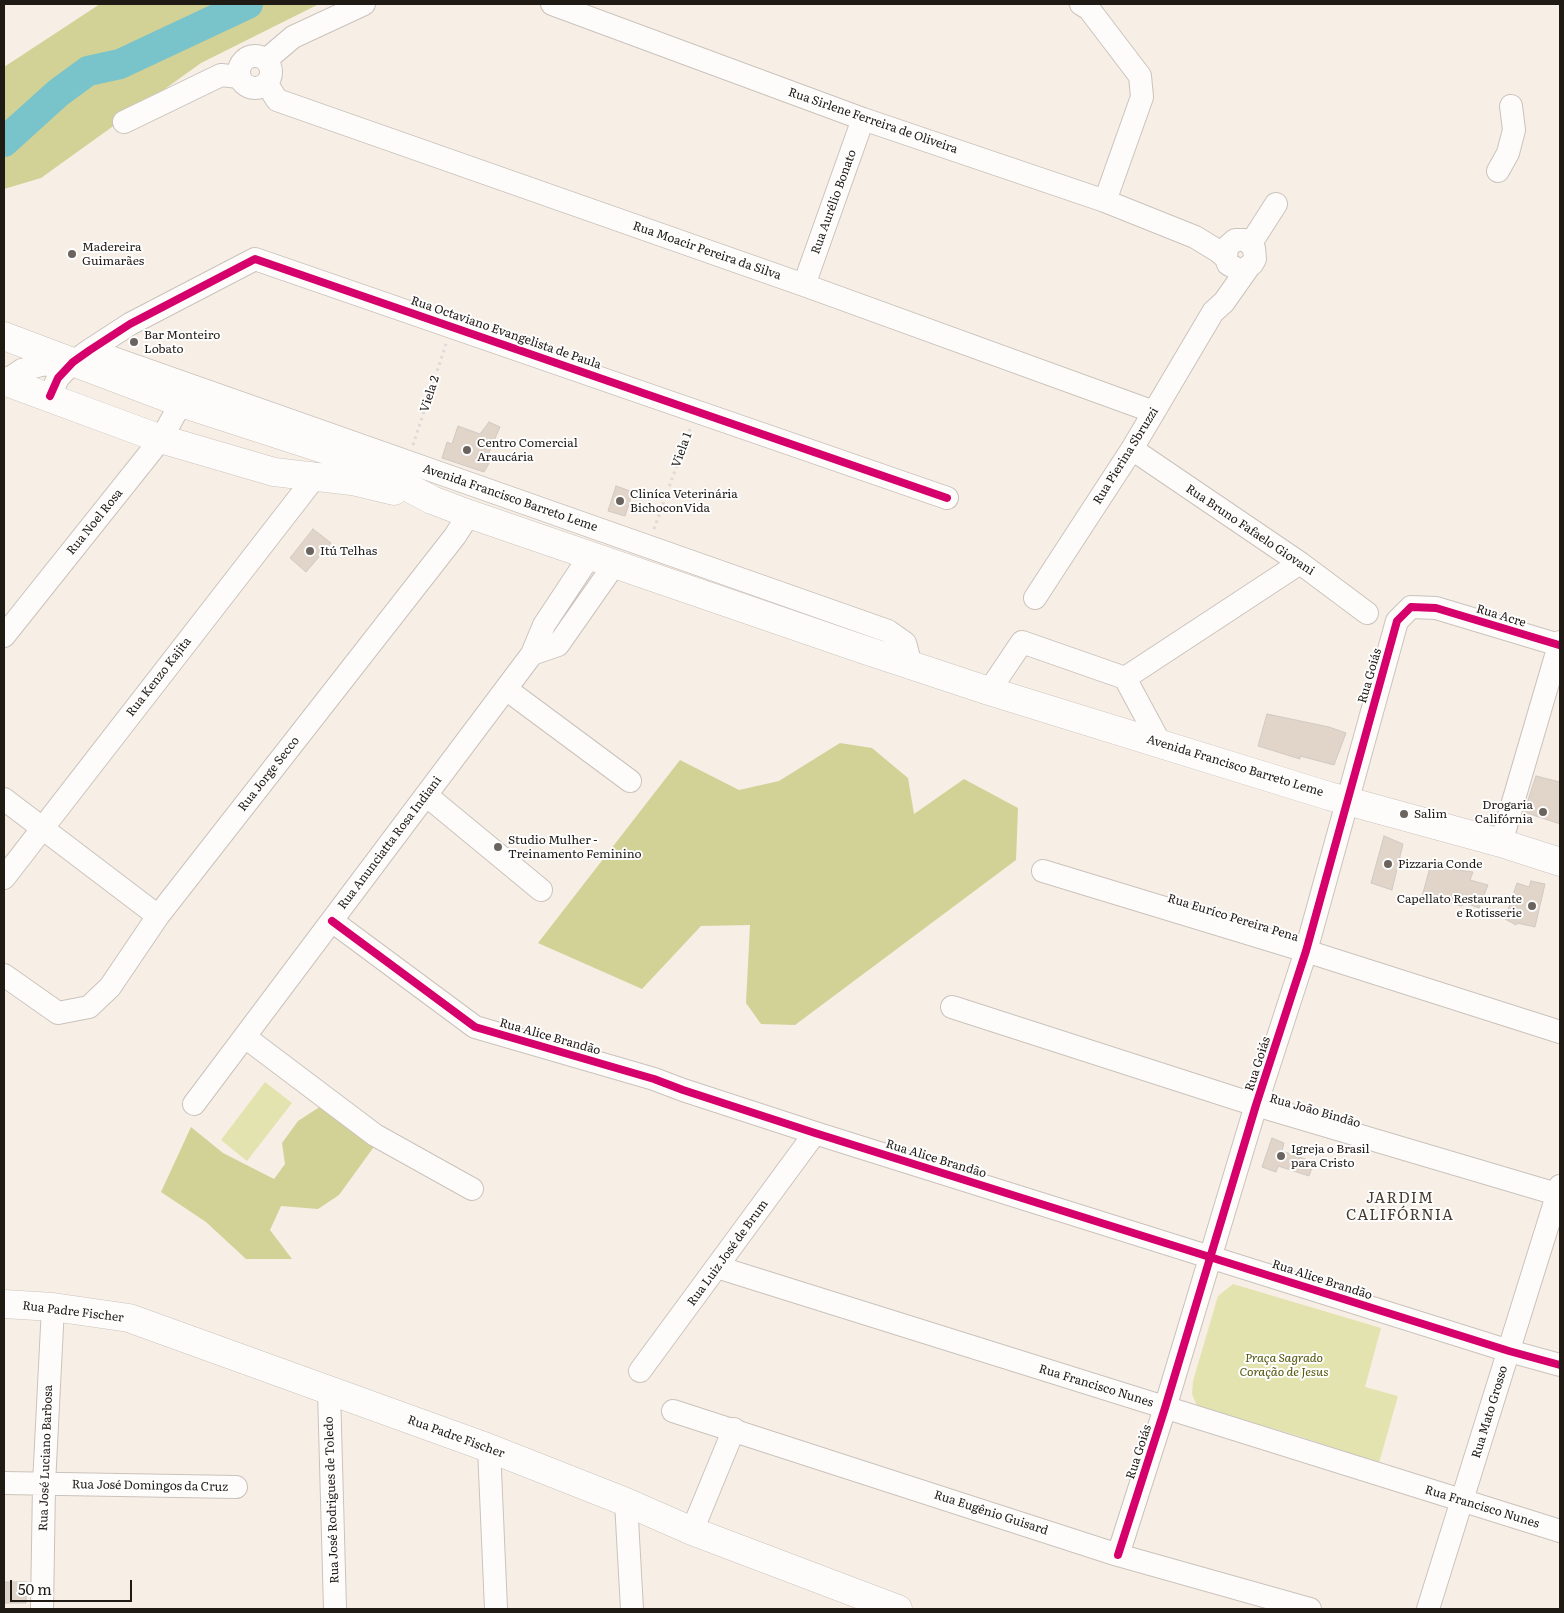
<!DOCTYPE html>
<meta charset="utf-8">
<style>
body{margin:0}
#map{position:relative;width:1564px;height:1613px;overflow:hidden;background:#f7eee5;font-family:Literata,serif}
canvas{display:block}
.frame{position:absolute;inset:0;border:5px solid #201a15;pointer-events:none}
.scale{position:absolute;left:10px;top:1580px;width:122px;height:22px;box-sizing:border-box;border:2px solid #201a15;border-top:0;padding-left:6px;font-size:15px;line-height:18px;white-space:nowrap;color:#201a15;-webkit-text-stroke:4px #fefefe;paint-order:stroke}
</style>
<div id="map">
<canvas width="1564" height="1613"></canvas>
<div class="frame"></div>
<div class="scale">50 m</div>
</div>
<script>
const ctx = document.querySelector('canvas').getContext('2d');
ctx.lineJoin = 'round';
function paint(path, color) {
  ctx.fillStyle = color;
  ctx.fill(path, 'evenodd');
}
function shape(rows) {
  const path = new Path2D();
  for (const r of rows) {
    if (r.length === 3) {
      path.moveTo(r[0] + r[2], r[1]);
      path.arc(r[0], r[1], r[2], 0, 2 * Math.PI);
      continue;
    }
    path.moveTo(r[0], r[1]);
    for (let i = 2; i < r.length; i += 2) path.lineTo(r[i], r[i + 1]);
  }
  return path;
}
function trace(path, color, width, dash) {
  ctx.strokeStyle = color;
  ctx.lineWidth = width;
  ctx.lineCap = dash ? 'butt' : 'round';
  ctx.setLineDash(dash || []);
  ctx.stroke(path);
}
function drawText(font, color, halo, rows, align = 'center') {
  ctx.font = font + ' Literata,serif';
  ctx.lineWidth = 4;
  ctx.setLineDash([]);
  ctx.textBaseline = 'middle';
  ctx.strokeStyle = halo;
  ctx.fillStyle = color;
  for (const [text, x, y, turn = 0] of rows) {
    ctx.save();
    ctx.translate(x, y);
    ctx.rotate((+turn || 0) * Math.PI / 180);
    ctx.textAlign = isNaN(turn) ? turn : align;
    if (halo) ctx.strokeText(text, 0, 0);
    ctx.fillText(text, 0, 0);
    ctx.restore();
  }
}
paint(shape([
 [265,1082,292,1103,247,1161,221,1140],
 [1233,1284,1381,1328,1365,1387,1398,1396,1379,1463,1295,1435,1197,1406,1192,1394,1193,1381,1218,1296]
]), '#e3e3b0');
paint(shape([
 [100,4,319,4,201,63,41,178,4,189,4,67],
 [840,743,872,748,908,778,914,814,964,779,1018,808,1016,860,795,1025,761,1024,746,1003,750,925,701,926,642,989,538,943,680,760,739,790,779,781],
 [321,1106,376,1144,339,1195,318,1209,281,1206,270,1230,292,1259,246,1259,206,1222,161,1192,191,1127,223,1153,274,1179,285,1164,282,1143,298,1121]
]), '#d2d297');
trace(shape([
 [4,142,58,93,88,71,120,64,248,4]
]), '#79c3ca', 30);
const building = shape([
 [489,422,500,427,487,457,492,458,484,472,442,458,447,442,452,444,458,426,480,434,489,422],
 [616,486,633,492,625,516,608,511,616,486],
 [313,529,331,543,306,572,290,558,313,529],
 [1267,714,1329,727,1346,733,1334,765,1300,756,1300,759,1258,746,1267,714],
 [1536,776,1560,782,1560,824,1524,812,1536,776],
 [1384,836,1403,844,1392,890,1371,883,1384,836],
 [1432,860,1451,866,1450,869,1473,872,1470,880,1488,885,1479,908,1463,902,1462,906,1440,900,1437,904,1421,900,1432,860],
 [1531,881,1545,884,1535,927,1517,923,1516,925,1505,919,1517,883,1529,887,1531,881],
 [1272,1138,1284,1143,1282,1151,1314,1162,1309,1176,1278,1166,1276,1172,1262,1167,1272,1138],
 [4,1582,27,1582,26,1603,4,1603,4,1582]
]);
paint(building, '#e1d4c9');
trace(building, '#d1cac3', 1);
const minor = shape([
 [552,4,863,119,1105,201,1195,237,1218,251,1226,258,1228,264,1237,269,1243,270,1252,264,1255,259,1254,248,1246,240,1235,240,1227,247,1226,258],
 [1081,4,1089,9,1140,76,1142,97,1105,201],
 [255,72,16],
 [266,60,293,37,364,4],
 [267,84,277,100,804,285,1154,412],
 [124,122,221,75,239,77],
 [1498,171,1508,153,1514,130,1511,106],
 [1251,243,1276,204],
 [804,285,863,119],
 [90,350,888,631,905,643,911,665],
 [4,382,22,370,41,365,71,362],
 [50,396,58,378,73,362,90,350,130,324,255,259,947,498],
 [1132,449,1300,563,1367,613],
 [1035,598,1132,449,1213,312,1224,302,1248,268],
 [4,636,161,439,181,403],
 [532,654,558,645,614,565],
 [1125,678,1300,563],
 [506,689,630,781],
 [989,691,1022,642,1125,678,1160,743],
 [426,795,541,890],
 [4,799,158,916],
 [1501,843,1560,642],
 [1043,871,1306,951,1560,1032],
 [4,878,315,477],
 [332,921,475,1027,654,1079,683,1090,815,1133,1509,1351,1560,1365],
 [4,975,58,1013,89,1007,110,987,158,916,455,536,469,514],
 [952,1007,1256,1105,1560,1195],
 [245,1037,375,1135,472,1189],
 [194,1104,532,654,544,625,589,557],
 [717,1267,1560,1531],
 [640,1371,815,1133],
 [329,1391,335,1609],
 [673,1411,1118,1555,1310,1609],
 [489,1448,496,1609],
 [4,1483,236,1487],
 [626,1502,632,1609],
 [692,1531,734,1429],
 [1118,1555,1165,1408,1256,1105,1306,951,1397,621,1411,607,1436,608,1559,645],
 [42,1609,44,1484,53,1307],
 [1428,1609,1560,1186]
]);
const major = shape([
 [4,336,181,403,354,459,432,500,469,514,859,648,989,691,1329,796,1501,843,1560,862],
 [4,381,161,439,274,472,352,481,394,491],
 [4,1304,53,1307,129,1318,489,1448,626,1502,692,1531,898,1609]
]);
trace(minor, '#cac3bc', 24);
trace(major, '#cac3bc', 29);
trace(shape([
 [413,445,446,344],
 [654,529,690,429]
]), '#dedad7', 3, [2.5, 4]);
trace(minor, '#fefcfb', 22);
trace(major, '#fefcfb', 28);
trace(shape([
 [50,396,58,378,73,362,90,350,130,324,255,259,947,498],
 [332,921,475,1027,654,1079,683,1090,815,1133,1509,1351,1560,1365],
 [1118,1555,1165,1408,1256,1105,1306,951,1397,621,1411,607,1436,608,1559,645]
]), '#d6006c', 8);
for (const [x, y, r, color] of [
 [72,254,5,"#6b645e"],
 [134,342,5,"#6b645e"],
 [467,450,5,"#6b645e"],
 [620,501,5,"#6b645e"],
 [310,551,5,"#6b645e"],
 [1543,812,5,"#6b645e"],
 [1404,814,5,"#6b645e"],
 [498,847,5,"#6b645e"],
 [1388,864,5,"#6b645e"],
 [1532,906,5,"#6b645e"],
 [1281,1156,5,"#6b645e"]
]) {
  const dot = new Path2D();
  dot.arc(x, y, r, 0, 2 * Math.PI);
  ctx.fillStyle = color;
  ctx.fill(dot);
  trace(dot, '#fefefe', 2);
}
drawText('12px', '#201a15', '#fefefe', [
 ["Rua Sirlene Ferreira de Oliveira",873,121,19],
 ["Rua Aurélio Bonato",834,202,-70],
 ["Rua Moacir Pereira da Silva",707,251,19],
 ["Rua Octaviano Evangelista de Paula",506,333,19],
 ["Viela 2",430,394,-72],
 ["Viela 1",682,450,-70],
 ["Rua Pierina Sbruzzi",1126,456,-58],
 ["Avenida Francisco Barreto Leme",510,498,19],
 ["Rua Noel Rosa",95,522,-51],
 ["Rua Bruno Fafaelo Giovani",1250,530,34],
 ["Rua Acre",1501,616,17],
 ["Rua Goiás",1370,676,-74],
 ["Rua Kenzo Kajita",159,677,-52],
 ["Avenida Francisco Barreto Leme",1235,766,17],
 ["Rua Jorge Secco",269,774,-52],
 ["Rua Anunciatta Rosa Indiani",390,843,-53],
 ["Rua Euríco Pereira Pena",1233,918,17],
 ["Rua Alice Brandão",550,1037,16],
 ["Rua Goiás",1258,1064,-72],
 ["Rua João Bindão",1315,1111,16],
 ["Rua Alice Brandão",936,1159,17],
 ["Rua Luiz José de Brum",728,1253,-54],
 ["Rua Alice Brandão",1322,1280,18],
 ["Rua Padre Fischer",73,1312,7],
 ["Rua Francisco Nunes",1096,1386,17],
 ["Rua Mato Grosso",1490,1412,-73],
 ["Rua Padre Fischer",456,1437,20],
 ["Rua Goiás",1139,1452,-72],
 ["Rua José Luciano Barbosa",46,1458,-88],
 ["Rua José Domingos da Cruz",150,1486,1],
 ["Rua José Rodrigues de Toledo",332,1500,-92],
 ["Rua Francisco Nunes",1482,1507,17],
 ["Rua Eugênio Guisard",991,1513,18]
]);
drawText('12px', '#201a15', '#fefefe', [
 ["Madereira",82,247],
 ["Guimarães",82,261],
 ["Bar Monteiro",144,335],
 ["Lobato",144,349],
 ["Centro Comercial",477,443],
 ["Araucária",477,457],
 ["Cliníca Veterinária",630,494],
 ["BichoconVida",630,508],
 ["Itú Telhas",320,551],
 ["Drogaria",1533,805,"right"],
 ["Califórnia",1533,819,"right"],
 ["Salim",1414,814],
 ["Studio Mulher -",508,840],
 ["Treinamento Feminino",508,854],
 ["Pizzaria Conde",1398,864],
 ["Capellato Restaurante",1522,899,"right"],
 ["e Rotisserie",1522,913,"right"],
 ["Igreja o Brasil",1291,1149],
 ["para Cristo",1291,1163]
], 'left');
drawText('italic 12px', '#53570b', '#fefefe', [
 ["Praça Sagrado",1284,1358],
 ["Coração de Jesus",1284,1372]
]);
ctx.letterSpacing = '1px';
drawText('15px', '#46392d', '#fefefe', [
 ["JARDIM",1400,1199],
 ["CALIFÓRNIA",1400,1216]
]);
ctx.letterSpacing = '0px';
</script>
